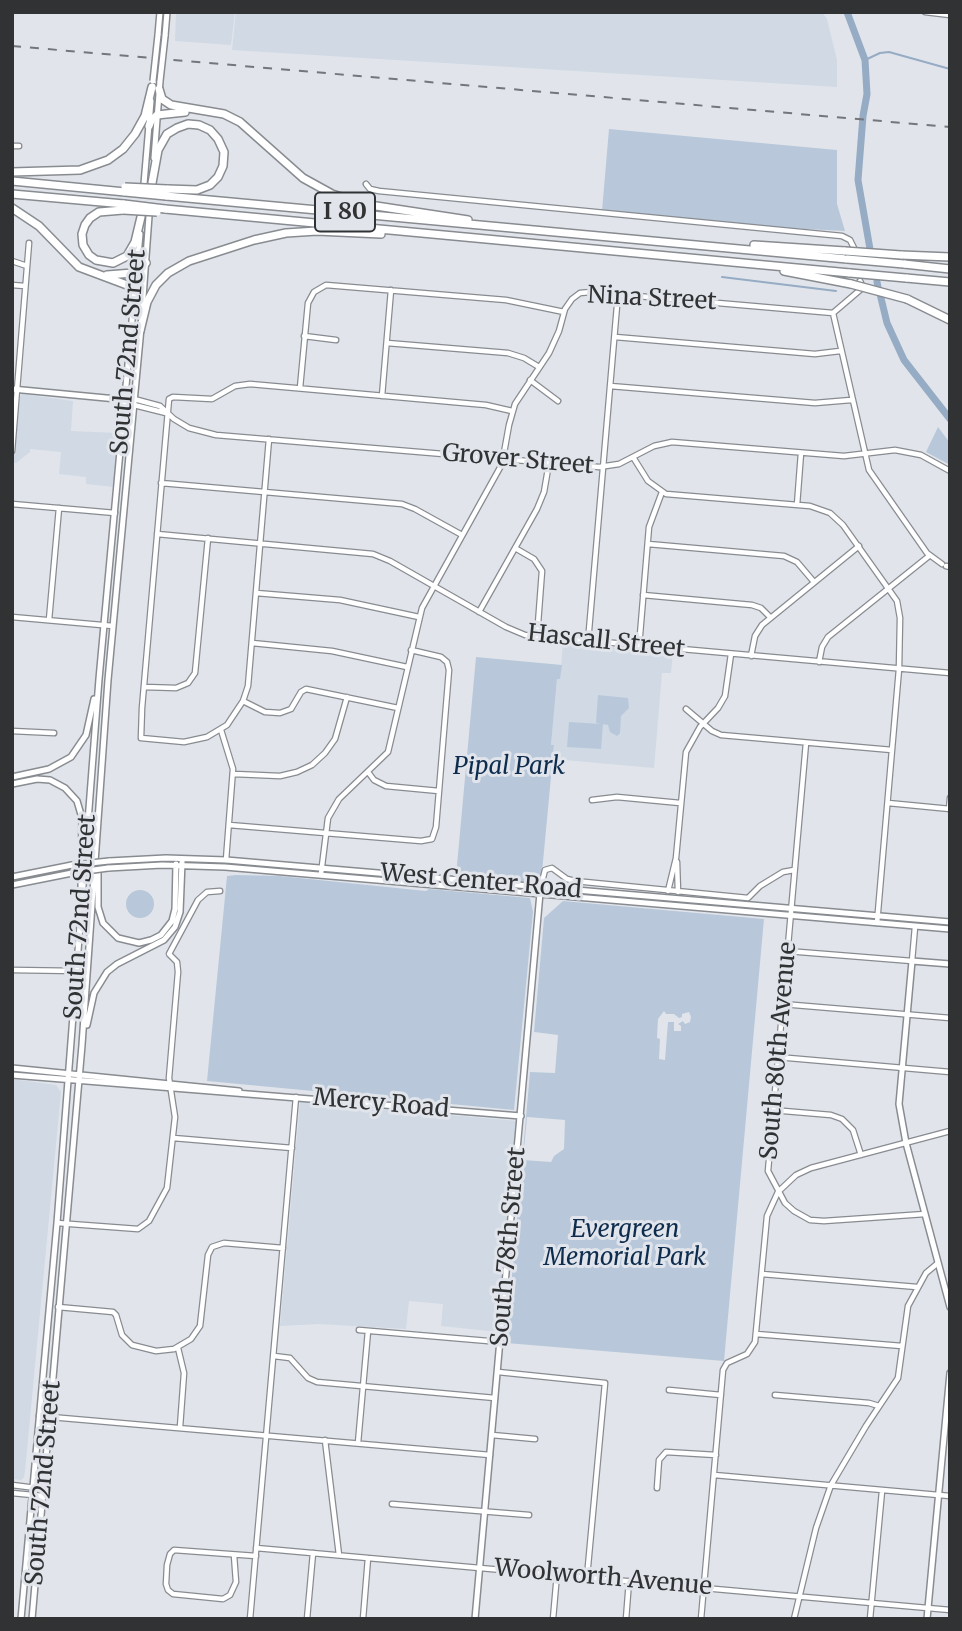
<!DOCTYPE html>
<style>
body{margin:0}
#map{position:relative;width:962px;height:1631px;overflow:hidden;background:#e1e5eb;font-family:Merriweather,serif}
canvas{display:block}
.frame{position:absolute;inset:0;border:14px solid #303234;pointer-events:none}
</style>
<div id="map">
<canvas width="962" height="1631"></canvas>
<div class="frame"></div>
</div>
<script>
const ctx = document.querySelector('canvas').getContext('2d');
ctx.lineJoin = 'round';
function paint(path, color) {
  ctx.fillStyle = color;
  ctx.fill(path, 'evenodd');
}
function shape(rows) {
  const path = new Path2D();
  for (const r of rows) {
    if (r.length === 3) {
      path.moveTo(r[0] + r[2], r[1]);
      path.arc(r[0], r[1], r[2], 0, 2 * Math.PI);
      continue;
    }
    path.moveTo(r[0], r[1]);
    for (let i = 2; i < r.length; i += 2) path.lineTo(r[i], r[i + 1]);
  }
  return path;
}
function trace(path, color, width, dash) {
  ctx.strokeStyle = color;
  ctx.lineWidth = width;
  ctx.lineCap = dash ? 'butt' : 'round';
  ctx.setLineDash(dash || []);
  ctx.stroke(path);
}
function drawText(font, color, halo, rows, align = 'center') {
  ctx.font = font + ' Merriweather,serif';
  ctx.lineWidth = 6;
  ctx.setLineDash([]);
  ctx.textBaseline = 'middle';
  ctx.strokeStyle = halo;
  ctx.fillStyle = color;
  for (const [text, x, y, turn = 0] of rows) {
    ctx.save();
    ctx.translate(x, y);
    ctx.rotate((+turn || 0) * Math.PI / 180);
    ctx.textAlign = isNaN(turn) ? turn : align;
    if (halo) ctx.strokeText(text, 0, 0);
    ctx.fillText(text, 0, 0);
    ctx.restore();
  }
}
paint(shape([
 [176,12,235,12,231,45,175,41],
 [236,12,822,12,827,19,837,60,837,87,232,50],
 [22,394,73,401,71,431,118,433,114,487,86,484,86,477,59,474,61,452,30,449,30,452,16,463,13,462,20,397],
 [563,643,673,652,671,673,662,673,654,768,553,759,554,746,551,745,557,678,560,678],
 [12,1079,56,1085,61,1092,25,1471,24,1477,21,1480,12,1479],
 [300,1102,518,1121,498,1332,441,1326,443,1304,409,1301,406,1329,319,1324,280,1326]
]), '#d0d9e4');
paint(shape([
 [609,129,837,150,837,204,845,231,766,227,602,211],
 [938,427,950,443,950,465,926,452],
 [476,657,562,665,560,679,557,679,551,745,554,745,541,883,456,876],
 [598,695,628,698,629,708,621,716,620,733,617,736,610,732,608,725,603,724,601,749,567,747,569,722,601,724,596,723],
 [236,875,280,876,426,891,429,889,530,898,533,912,514,1110,207,1081,227,876],
 [140,904,14],
 [563,901,764,919,724,1361,506,1343,530,1072,555,1073,558,1035,534,1032,544,918],
 [664,1011,666,1014,674,1014,679,1018,682,1017,682,1014,689,1012,691,1017,690,1022,685,1024,683,1021,678,1024,681,1026,681,1031,674,1031,674,1022,668,1022,665,1060,659,1059,660,1039,657,1038,658,1019],
 [527,1117,565,1120,564,1149,554,1156,551,1162,523,1160]
]), '#b8c8da');
trace(shape([
 [865,60,880,53,889,52,950,69],
 [722,277,836,291]
]), '#96abc4', 2);
trace(shape([
 [847,12,865,60,867,94,863,116,858,180,870,249],
 [877,282,878,287],
 [880,294,887,323,904,360,950,419]
]), '#96abc4', 7);
const minor = shape([
 [925,12,950,15],
 [12,146,19,146],
 [366,184,370,189,379,191,842,236,850,240,854,248],
 [12,261,27,266],
 [860,281,861,283],
 [12,285,25,286],
 [833,313,869,470,927,553,942,564],
 [833,313,860,290],
 [304,336,336,340],
 [615,337,815,354,840,351],
 [387,343,508,353,524,358,539,367],
 [530,380,558,401],
 [610,386,815,403,851,400],
 [300,388,308,303,314,292,326,285,506,300,564,312],
 [382,396,391,290],
 [134,399,160,406,174,419,189,428,216,435,599,467,619,464,654,446,672,442,844,456,895,450,921,455,950,471],
 [134,405,166,413],
 [269,439,248,686,243,701,227,725,207,737,184,742,141,738,142,708,169,399,173,397,212,399,235,386,250,384,486,405,512,411],
 [12,451,29,243],
 [633,457,648,481,666,494,810,506,830,513,843,525,897,601,900,618,899,669,877,923],
 [161,483,402,504,415,509,462,535],
 [12,504,115,513],
 [797,505,801,453],
 [157,534,373,554,390,561,506,627,525,635,950,673],
 [648,544,784,556,797,562,814,582],
 [515,548,534,559,542,571,537,637],
 [946,566,950,567],
 [256,593,340,600,419,617],
 [643,595,752,605,761,608,770,617],
 [479,612,537,509,544,492,549,463],
 [12,617,113,626],
 [49,620,59,508],
 [588,642,618,294],
 [252,643,332,651,407,667],
 [639,647,649,527,662,492],
 [751,656,755,636,762,625,859,546],
 [819,662,822,647,828,637,929,556],
 [144,687,176,688,188,683,195,673,208,538],
 [243,701,265,712,280,713,291,709,301,692,306,689,398,708],
 [686,709,712,731,721,735,892,750],
 [221,730,233,769,226,860],
 [12,731,54,733],
 [806,743,768,1171,785,1203,794,1211,810,1220,824,1221,925,1214],
 [368,772,374,780,386,786,439,791],
 [234,774,280,776,297,772,312,765,325,753,335,739,347,697],
 [592,800,617,797,680,803],
 [888,803,950,809],
 [949,809,950,798],
 [229,825,421,841,432,839,436,827,449,670,447,662,441,657,411,650],
 [677,862,678,892],
 [321,874,328,818,339,799,388,752,422,608,502,464,509,425,515,404,549,353,559,331,565,309,572,299,580,293,591,292,833,313],
 [541,886,545,870,552,868,567,879,575,881,748,898,760,886,783,872,794,870],
 [668,891,676,858,686,752,700,727,718,708,725,696,731,654],
 [787,951,912,961,915,927],
 [12,970,77,971],
 [782,1004,950,1018],
 [777,1057,950,1072],
 [772,1110,831,1115,842,1119,853,1130,861,1155],
 [173,1138,292,1148],
 [57,1223,138,1229,149,1221,167,1188,175,1117,169,1078,178,972,177,962,169,954,198,900,207,892,220,891],
 [762,1274,917,1287],
 [58,1307,113,1312,116,1315,122,1335,132,1345,156,1351,174,1349,191,1339,200,1326,208,1255,212,1247,224,1243,283,1248],
 [359,1330,500,1342],
 [756,1334,902,1346],
 [178,1348,184,1373,180,1427],
 [274,1356,290,1358,308,1378,317,1382,495,1398],
 [498,1372,605,1383,587,1577],
 [669,1390,721,1395],
 [775,1395,869,1403,879,1406],
 [39,1416,490,1455],
 [492,1435,535,1439],
 [325,1440,339,1555],
 [358,1443,368,1331],
 [714,1475,950,1496],
 [12,1485,44,1489],
 [657,1488,659,1460,666,1452,716,1455],
 [12,1493,43,1496],
 [392,1504,529,1515],
 [256,1548,950,1610],
 [234,1555,236,1582,230,1595,223,1599,173,1594,168,1590,166,1584,167,1565,170,1554,174,1550,256,1556],
 [250,1619,296,1097],
 [307,1619,313,1553],
 [363,1619,368,1558],
 [553,1619,557,1574],
 [626,1619,629,1581],
 [701,1619,723,1370,727,1363,747,1354,755,1342,767,1216,778,1192,796,1175,811,1168,950,1131],
 [794,1619,816,1528,831,1485,866,1426,898,1378,908,1306,926,1273,938,1263],
 [870,1619,882,1491]
]);
const major = shape([
 [158,35,160,12],
 [165,36,167,12],
 [154,158,160,81],
 [144,184,151,101],
 [142,311,149,216],
 [12,389,127,400],
 [12,777,49,769,71,757,86,735,94,699],
 [12,784,37,779,50,780,65,788,77,801,82,818,81,889],
 [109,861,166,858,226,860,950,922],
 [108,868,162,865,225,867,950,929],
 [98,870,98,907,103,923,118,938,139,943,151,940,161,935,172,921,175,909,176,864],
 [12,877,72,865],
 [12,885,72,873],
 [950,964,912,961,899,1104,906,1143,950,1307],
 [87,1025,94,993,107,972,117,964,164,940,175,927,180,912,182,862],
 [12,1068,239,1091],
 [12,1075,521,1116],
 [21,1619,57,1223,99,679,140,234],
 [32,1619,82,1045,108,680,141,328],
 [475,1619,540,893],
 [927,1619,950,1373]
]);
const highway = shape([
 [159,89,162,99,171,105,224,114,240,122,303,178,332,194,363,204,468,220],
 [149,126,151,121,157,115,185,112],
 [12,172,80,170,108,160,123,149,135,134,145,116,152,87],
 [12,181,125,192],
 [152,183,158,150,167,134,177,128,188,124,199,125,210,130,218,139,224,152,223,166,218,177,210,185,197,190,167,189],
 [12,194,124,204],
 [166,196,847,259],
 [12,208,39,226,79,267,135,288],
 [165,209,850,273],
 [123,210,99,212,90,218,85,225,82,234,83,245,89,255,96,260,113,263,127,256,135,242,141,217],
 [754,245,845,251],
 [901,255,950,257],
 [904,264,950,269],
 [784,271,851,284],
 [107,275,133,273,139,271,146,263],
 [906,278,950,282],
 [907,299,950,320],
 [140,331,147,302,156,285,168,273,189,261,254,240,286,233,317,231,381,234]
]);
trace(minor, '#888c91', 7);
trace(major, '#888c91', 8);
trace(highway, '#888c91', 10);
trace(minor, '#fff', 4.5);
trace(major, '#fff', 5);
trace(highway, '#fff', 7);
trace(shape([
 [12,46,950,127]
]), '#73767a', 2, [9, 9]);
const majorBridge = shape([
 [153,81,158,35],
 [160,81,165,36],
 [72,865,109,861],
 [72,873,108,868]
]);
const highwayBridge = shape([
 [125,187,167,189],
 [125,192,166,196],
 [124,204,165,209],
 [123,210,157,212],
 [845,251,901,255],
 [847,259,904,264],
 [850,273,906,278],
 [851,284,907,299]
]);
trace(majorBridge, '#888c91', 8, []);
trace(highwayBridge, '#888c91', 10, []);
trace(majorBridge, '#fff', 5);
trace(highwayBridge, '#fff', 7);
for (const [x, y, w] of [
 [345,212,60]
]) {
  const box = new Path2D();
  box.roundRect(x - w / 2, y - 19.5, w, 39, 5);
  ctx.fillStyle = '#e1e5eb';
  ctx.fill(box);
  trace(box, '#303234', 2);
}
drawText('bold 23px', '#303234', null, [
 ["I 80",345,212]
]);
drawText('24px', '#303234', '#e1e5eb', [
 ["Nina Street",652,299,3],
 ["South 72nd Street",129,352,-85],
 ["Grover Street",518,460,5],
 ["Hascall Street",606,642,6],
 ["West Center Road",481,882,5],
 ["South 72nd Street",81,917,-86],
 ["South 80th Avenue",779,1051,-85],
 ["Mercy Road",381,1104,5],
 ["South 78th Street",509,1247,-85],
 ["South 72nd Street",44,1483,-85],
 ["Woolworth Avenue",603,1578,5]
]);
drawText('italic 24px', '#0d2c4e', '#e1e5eb', [
 ["Pipal Park",509,767],
 ["Evergreen",625,1230],
 ["Memorial Park",625,1258]
]);
</script>
